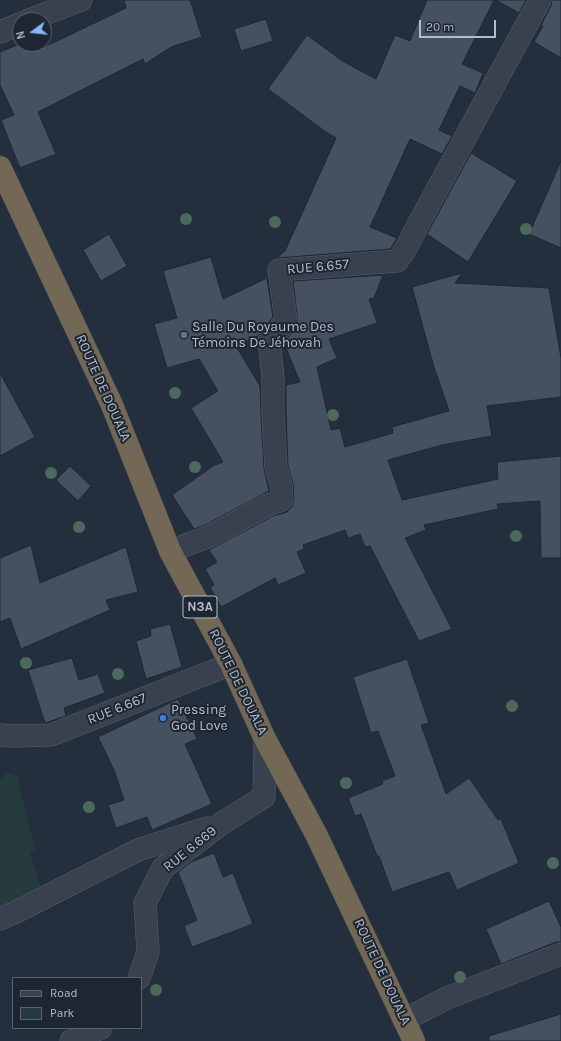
<!DOCTYPE html>
<meta charset="utf-8">
<style>
body{margin:0}
#map{position:relative;width:561px;height:1041px;overflow:hidden;background:#242f3d;font-family:Karla,sans-serif}
canvas{display:block}
.legend{position:absolute;left:12px;top:977px;width:130px;height:52px;box-sizing:border-box;background:#1d2632;border:1px solid #59626e;margin:0;padding:5px 7px;list-style:none;font-size:12px;color:#b3bcc8}
.legend li{display:flex;align-items:center;gap:8px;height:20px}
.legend b{width:20px;border:1px solid #59626e}
.north{position:absolute;left:12px;top:12px;width:40px;height:40px;box-sizing:border-box;background:#1d2632;border:1px solid #59626e;border-radius:50%;rotate:255deg;font-size:11px;font-weight:700;line-height:16px;text-align:center;color:#b3bcc8}
.north::after{content:'';display:block;margin:auto;width:14px;height:18px;background:#8ab5f7;clip-path:polygon(50% 0,100% 100%,50% 72%,0 100%)}
.scale{position:absolute;left:419px;top:20px;width:77px;height:18px;box-sizing:border-box;border:2px solid #b3bcc8;border-top:0;padding-left:5px;font-size:12px;line-height:14px;white-space:nowrap;color:#b3bcc8;-webkit-text-stroke:3px #1d2632;paint-order:stroke}
</style>
<div id="map">
<canvas width="561" height="1041"></canvas>
<ul class="legend">
<li><b style="height:5px;background:#38414d"></b>Road</li>
<li><b style="height:11px;background:#263b3e"></b>Park</li>
</ul>
<div class="north">N</div>
<div class="scale">20 m</div>
</div>
<script>
const ctx = document.querySelector('canvas').getContext('2d');
ctx.lineJoin = 'round';
function paint(path, color) {
  ctx.fillStyle = color;
  ctx.fill(path, 'evenodd');
}
function shape(rows) {
  const path = new Path2D();
  for (const r of rows) {
    path.moveTo(r[0], r[1]);
    for (let i = 2; i < r.length; i += 2) path.lineTo(r[i], r[i + 1]);
  }
  return path;
}
function trace(path, color, width, dash) {
  ctx.strokeStyle = color;
  ctx.lineWidth = width;
  ctx.lineCap = dash ? 'butt' : 'round';
  ctx.setLineDash(dash || []);
  ctx.stroke(path);
}
function drawText(font, color, halo, rows, align = 'center') {
  ctx.font = font + ' Karla,sans-serif';
  ctx.lineWidth = 4;
  ctx.setLineDash([]);
  ctx.textBaseline = 'middle';
  ctx.strokeStyle = halo;
  ctx.fillStyle = color;
  for (const [text, x, y, turn = 0] of rows) {
    ctx.save();
    ctx.translate(x, y);
    ctx.rotate((+turn || 0) * Math.PI / 180);
    ctx.textAlign = isNaN(turn) ? turn : align;
    if (halo) ctx.strokeText(text, 0, 0);
    ctx.fillText(text, 0, 0);
    ctx.restore();
  }
}
paint(shape([
 [7,773,17,776,35,849,30,853,41,888,0,909,0,781]
]), '#263b3e');
const building = shape([
 [124,0,190,0,202,37,171,47,145,64,143,59,38,112,56,154,20,168,1,120,14,115,0,85,0,52,19,44,33,44,36,51,126,8,124,0],
 [427,0,494,0,462,64,483,73,475,93,460,86,439,130,452,136,442,154,410,139,370,227,397,238,394,243,390,249,277,258,285,251,336,138,326,132,268,89,307,35,344,62,376,79,395,35,410,41,427,0],
 [496,0,526,0,519,13,496,0],
 [552,0,561,0,561,58,534,42,543,26,541,25,551,6,552,0],
 [266,19,273,41,241,51,234,29,266,19],
 [471,153,517,181,468,262,427,234,471,153],
 [561,161,561,248,529,234,561,161],
 [109,234,127,266,101,281,83,250,109,234],
 [211,257,223,299,267,278,273,317,258,336,236,346,260,386,261,415,264,469,269,491,205,525,194,529,172,495,213,466,223,462,191,408,218,391,199,359,167,368,154,324,177,318,163,271,211,257],
 [462,273,455,283,549,288,561,358,561,397,487,406,492,436,442,445,388,460,402,500,498,479,497,462,561,456,561,558,541,558,540,501,497,504,498,509,424,525,426,530,405,538,452,629,419,641,370,546,365,547,360,534,348,538,345,530,303,545,304,549,297,552,306,573,278,585,275,578,221,607,210,587,214,585,205,569,217,562,209,550,273,516,287,512,292,507,294,500,293,483,288,466,286,414,286,385,300,382,284,343,298,324,293,281,383,275,374,298,369,299,377,323,329,339,337,358,317,367,331,430,340,428,345,447,393,433,392,427,449,411,434,367,412,287,462,273],
 [0,373,35,437,0,456,0,373],
 [70,466,91,486,78,501,56,480,70,466],
 [31,545,40,583,126,547,138,592,106,600,110,610,21,649,10,618,0,622,0,558,31,545],
 [170,624,182,667,146,679,136,641,151,636,150,629,170,624],
 [72,658,79,680,98,674,105,693,64,708,66,716,45,723,28,670,72,658],
 [407,659,429,723,421,725,446,794,469,778,498,820,501,819,519,863,457,890,449,872,392,892,379,856,377,856,361,814,355,816,348,798,383,784,382,781,395,776,378,731,371,733,353,677,407,659],
 [178,699,197,739,185,744,212,804,152,830,147,817,116,828,108,805,124,800,114,770,98,737,178,699],
 [214,853,223,877,233,873,253,924,192,947,184,926,197,920,178,872,191,862,214,853],
 [549,901,561,927,561,942,556,942,501,964,486,929,549,901],
 [561,1014,561,1041,489,1041,489,1036,561,1014]
]);
paint(building, '#455161');
trace(building, '#1f2834', 1);
const minor = shape([
 [29,20,81,0],
 [0,32,20,24],
 [170,551,210,536,268,505,282,500,281,484,276,468,273,414,273,377,269,341,286,321,279,270,397,261,405,250,419,223,540,0],
 [0,735,14,736,51,735,231,664],
 [0,919,16,912,138,850,207,828],
 [139,978,148,952,145,903,163,868,222,823,264,797,265,739],
 [404,1020,447,998,561,954],
 [71,1041,101,1028]
]);
const highway = shape([
 [0,167,112,405,170,551,231,664,265,739,316,834,414,1041]
]);
trace(minor, '#565f6b', 23);
trace(highway, '#434c58', 23);
trace(minor, '#38414d', 22);
trace(highway, '#736755', 22);
ctx.fillStyle = '#4b695c';
for (const [x, y] of [
 [186,219],
 [275,222],
 [526,229],
 [175,393],
 [333,415],
 [195,467],
 [51,473],
 [79,527],
 [516,536],
 [26,663],
 [118,674],
 [512,706],
 [346,783],
 [89,807],
 [553,863],
 [460,977],
 [156,990]
]) {
  ctx.beginPath();
  ctx.arc(x, y, 6, 0, 2 * Math.PI);
  ctx.fill();
}
for (const [x, y, r, color] of [
 [184,335,4,"#6b7280"],
 [163,718,4,"#3f7fe0"]
]) {
  const dot = new Path2D();
  dot.arc(x, y, r, 0, 2 * Math.PI);
  ctx.fillStyle = color;
  ctx.fill(dot);
  trace(dot, '#1d2632', 1.5);
}
for (const [x, y, w] of [
 [200,607,34]
]) {
  const box = new Path2D();
  box.roundRect(x - w / 2, y - 11, w, 22, 3);
  ctx.fillStyle = '#1d2632';
  ctx.fill(box);
  trace(box, '#b3bcc8', 1);
}
drawText('bold 13px', '#b3bcc8', null, [
 ["N3A",200,607]
]);
drawText('14px', '#b3bcc8', '#1d2632', [
 ["RUE 6.657",318,267,-5],
 ["ROUTE DE DOUALA",103,388,66],
 ["ROUTE DE DOUALA",238,682,64],
 ["RUE 6.667",117,709,-22],
 ["RUE 6.669",190,849,-39],
 ["ROUTE DE DOUALA",382,972,65]
]);
drawText('14px', '#b3bcc8', '#1d2632', [
 ["Salle Du Royaume Des",192,327],
 ["Témoins De Jéhovah",192,343],
 ["Pressing",171,710],
 ["God Love",171,726]
], 'left');
</script>
